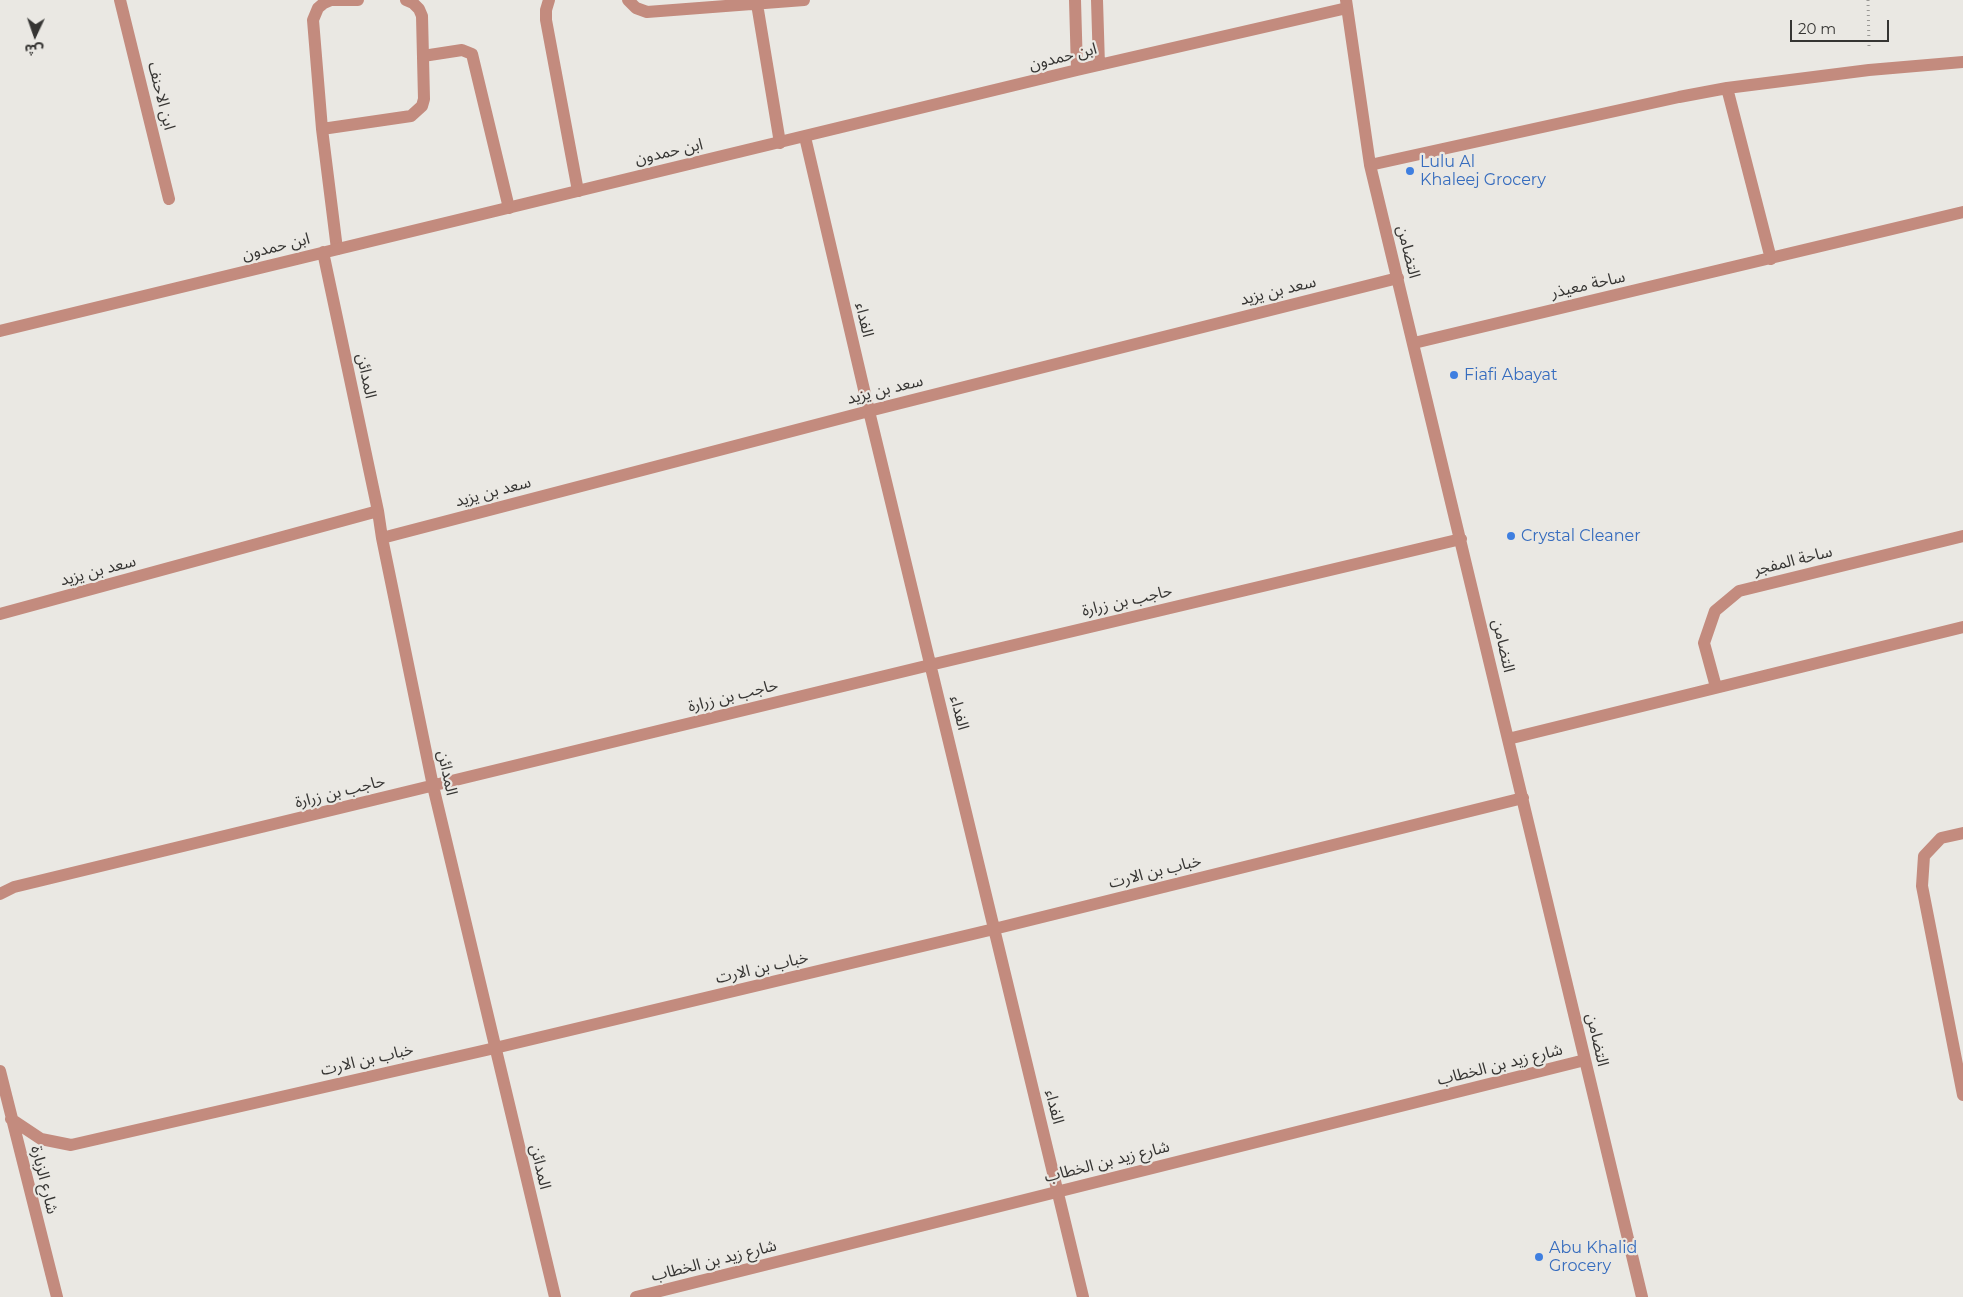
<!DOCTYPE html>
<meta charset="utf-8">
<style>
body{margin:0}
#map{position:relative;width:1963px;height:1297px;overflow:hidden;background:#eae8e3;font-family:Montserrat,"Noto Sans Arabic",sans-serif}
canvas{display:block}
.north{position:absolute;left:10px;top:10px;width:50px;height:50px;-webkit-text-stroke:4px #eae8e3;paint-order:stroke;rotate:183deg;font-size:14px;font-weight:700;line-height:20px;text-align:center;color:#363533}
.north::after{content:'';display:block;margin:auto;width:18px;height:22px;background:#363533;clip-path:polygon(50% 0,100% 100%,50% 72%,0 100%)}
.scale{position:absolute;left:1790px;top:20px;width:99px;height:22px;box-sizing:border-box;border:2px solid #363533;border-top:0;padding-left:6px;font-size:15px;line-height:18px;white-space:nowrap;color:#363533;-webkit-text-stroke:4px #eae8e3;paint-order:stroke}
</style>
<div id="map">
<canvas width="1963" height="1297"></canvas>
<div class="north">ش</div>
<div class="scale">20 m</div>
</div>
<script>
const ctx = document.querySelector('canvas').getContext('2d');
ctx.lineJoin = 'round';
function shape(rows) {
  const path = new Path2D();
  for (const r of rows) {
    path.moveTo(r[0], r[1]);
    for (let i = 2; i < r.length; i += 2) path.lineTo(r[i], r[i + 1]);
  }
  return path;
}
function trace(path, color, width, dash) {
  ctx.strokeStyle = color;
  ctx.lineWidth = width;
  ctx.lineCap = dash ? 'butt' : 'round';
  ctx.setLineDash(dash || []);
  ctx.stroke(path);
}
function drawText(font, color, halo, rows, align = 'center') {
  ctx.font = font + ' Montserrat,"Noto Sans Arabic",sans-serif';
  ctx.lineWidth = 4.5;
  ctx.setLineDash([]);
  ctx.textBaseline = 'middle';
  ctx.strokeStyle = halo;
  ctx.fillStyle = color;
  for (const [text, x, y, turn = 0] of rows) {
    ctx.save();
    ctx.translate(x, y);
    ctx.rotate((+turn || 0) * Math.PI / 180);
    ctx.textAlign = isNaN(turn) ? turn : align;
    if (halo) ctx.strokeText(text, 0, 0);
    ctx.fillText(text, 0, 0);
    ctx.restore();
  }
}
trace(shape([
 [1868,0,1869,47]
]), '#999894', 3, [1, 4]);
trace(shape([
 [549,0,546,10,546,20,578,191],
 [628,0,636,8,647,12,804,0],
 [757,4,780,143],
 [423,56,462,50,472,54,509,208],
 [322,129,411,116,422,106,424,99,422,16,419,9,413,3,406,0],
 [337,249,322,129,313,20,318,8,324,3,331,0,358,0]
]), '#c38b7e', 12);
trace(shape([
 [120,0,169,199],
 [1075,0,1077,70],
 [1097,0,1099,65],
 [1346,0,1370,165,1642,1297],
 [1727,88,1771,259],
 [805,137,869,411,1083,1297],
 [1370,165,1679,97,1727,88,1869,70,1963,62],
 [323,252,378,511,382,538,433,786,555,1297],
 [0,331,1077,70,1347,8],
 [1414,343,1963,212],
 [382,538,869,411,1398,278],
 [0,614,378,511],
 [1716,687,1704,643,1715,611,1739,591,1963,536],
 [1508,739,1963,627],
 [1963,833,1941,838,1924,856,1922,886,1963,1095],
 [0,894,14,887,930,665,1461,539],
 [0,1071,57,1297],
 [11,1119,41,1139,71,1145,495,1048,994,929,1523,798],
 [636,1297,1585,1060]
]), '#c38b7e', 12);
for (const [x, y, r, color] of [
 [1410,171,5,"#3f7fe0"],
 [1454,375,5,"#3f7fe0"],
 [1511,536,5,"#3f7fe0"],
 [1539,1257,5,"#3f7fe0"]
]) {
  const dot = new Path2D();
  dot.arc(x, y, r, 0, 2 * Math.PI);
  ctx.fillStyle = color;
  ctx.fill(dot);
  trace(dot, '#eae8e3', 2);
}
drawText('16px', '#363533', '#eae8e3', [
 ["ابن حمدون",1063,57,-14],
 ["ابن الاحنف",161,96,76],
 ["ابن حمدون",669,152,-13],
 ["ابن حمدون",276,247,-14],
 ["التضامن",1408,252,76],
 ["ساحة معيذر",1588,285,-13],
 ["سعد بن يزيد",1278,291,-14],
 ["الفداء",864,320,77],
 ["المدائن",366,376,78],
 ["سعد بن يزيد",885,390,-14],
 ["سعد بن يزيد",493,492,-15],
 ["ساحة المفجر",1793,561,-14],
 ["سعد بن يزيد",98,571,-15],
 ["حاجب بن زرارة",1127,601,-13],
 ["التضامن",1503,646,77],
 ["حاجب بن زرارة",733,696,-14],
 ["الفداء",959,713,76],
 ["المدائن",447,773,78],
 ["حاجب بن زرارة",340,792,-14],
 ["خباب بن الارت",1155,872,-14],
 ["خباب بن الارت",762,968,-13],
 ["التضامن",1597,1040,77],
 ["خباب بن الارت",367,1060,-13],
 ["شارع زيد بن الخطاب",1500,1065,-14],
 ["الفداء",1054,1107,76],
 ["شارع زيد بن الخطاب",1107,1162,-14],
 ["المدائن",540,1167,77],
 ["شارع الزبارة",44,1180,76],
 ["شارع زيد بن الخطاب",714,1261,-14]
]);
drawText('16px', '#366cbe', '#eae8e3', [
 ["Lulu Al",1420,162],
 ["Khaleej Grocery",1420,180],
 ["Fiafi Abayat",1464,375],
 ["Crystal Cleaner",1521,536],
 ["Abu Khalid",1549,1248],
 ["Grocery",1549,1266]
], 'left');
</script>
